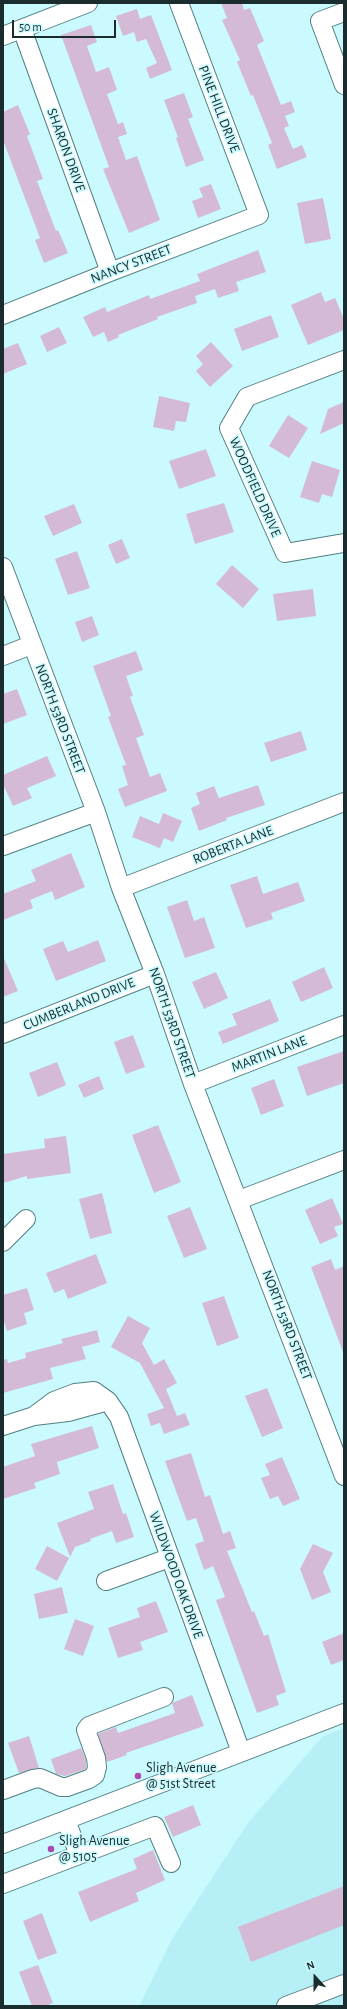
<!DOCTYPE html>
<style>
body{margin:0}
#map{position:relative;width:347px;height:2009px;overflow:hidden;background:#cafafe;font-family:"Alegreya Sans",sans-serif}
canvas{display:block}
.frame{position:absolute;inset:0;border:4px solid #1a2c2e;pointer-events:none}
.north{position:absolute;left:295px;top:1957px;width:40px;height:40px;-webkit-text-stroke:3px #cafafe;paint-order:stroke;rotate:339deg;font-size:11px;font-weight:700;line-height:16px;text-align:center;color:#1a2c2e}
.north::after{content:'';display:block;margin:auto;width:14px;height:18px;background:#1a2c2e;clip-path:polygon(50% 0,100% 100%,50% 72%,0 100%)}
.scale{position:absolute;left:12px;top:20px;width:104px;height:18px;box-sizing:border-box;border:2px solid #1a2c2e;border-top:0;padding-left:5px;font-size:12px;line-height:14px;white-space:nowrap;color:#1a2c2e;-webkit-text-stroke:3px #cafafe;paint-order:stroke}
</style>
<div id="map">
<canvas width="347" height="2009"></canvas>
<div class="frame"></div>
<div class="north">N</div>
<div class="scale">50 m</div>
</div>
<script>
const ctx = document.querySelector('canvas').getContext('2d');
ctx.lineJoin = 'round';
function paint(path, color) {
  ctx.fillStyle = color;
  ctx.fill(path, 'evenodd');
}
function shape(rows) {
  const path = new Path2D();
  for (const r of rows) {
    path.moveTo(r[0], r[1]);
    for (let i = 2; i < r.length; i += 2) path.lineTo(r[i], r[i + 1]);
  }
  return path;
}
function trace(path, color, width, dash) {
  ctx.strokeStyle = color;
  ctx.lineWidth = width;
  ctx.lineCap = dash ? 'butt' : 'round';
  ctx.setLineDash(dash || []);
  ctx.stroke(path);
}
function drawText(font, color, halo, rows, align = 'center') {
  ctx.font = font + ' "Alegreya Sans",sans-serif';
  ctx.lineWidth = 3.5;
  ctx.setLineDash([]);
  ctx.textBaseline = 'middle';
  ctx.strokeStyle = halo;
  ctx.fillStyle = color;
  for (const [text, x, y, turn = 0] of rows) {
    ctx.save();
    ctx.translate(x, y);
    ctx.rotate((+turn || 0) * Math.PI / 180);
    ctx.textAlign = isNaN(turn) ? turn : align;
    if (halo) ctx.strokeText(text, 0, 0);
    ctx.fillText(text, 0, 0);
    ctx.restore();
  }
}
paint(shape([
 [344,1728,344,2006,139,2006,172,1939,248,1823,322,1737]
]), '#b6eff5');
paint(shape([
 [221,3,242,3,244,10,250,8,264,41,257,45,281,105,291,101,295,112,285,116,289,126,284,128,293,149,302,145,307,157,277,169,268,145,272,143,253,95,251,96,237,62,240,60,222,20,227,18],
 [137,9,140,19,151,15,172,70,150,79,146,68,157,63,146,39,137,42,134,32,123,36,116,16],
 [91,25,97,42,87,46,96,72,109,67,117,90,107,94,118,124,123,122,127,134,118,137,126,160,137,156,160,220,129,233,103,169,109,167,61,35],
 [184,93,193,117,188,119,204,160,186,167,176,138,178,137,164,100],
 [18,105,30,134,27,136,43,179,37,181,56,231,58,230,68,253,44,263,35,240,40,238,3,140,3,112],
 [211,184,221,209,198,218,192,201,203,197,199,188],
 [323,198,331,239,305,244,297,203],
 [258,250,266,272,236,282,239,291,218,298,215,289,195,296,197,303,157,317,158,319,118,335,119,337,108,342,104,332,93,337,83,317,105,307,107,312,149,295,150,299,200,281,197,274],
 [321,292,325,302,335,298,344,319,344,330,308,345,291,305],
 [271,315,279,337,242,351,234,329],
 [59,327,67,343,47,352,40,336],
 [211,342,233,366,210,387,196,371,203,364,196,356],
 [18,343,27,364,3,374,3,349],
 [159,396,190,403,186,422,176,421,174,431,153,427],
 [344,402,344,423,320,434,328,409],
 [288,415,308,428,289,458,269,446],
 [206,449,216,476,179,489,169,461],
 [312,461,340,470,332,497,322,494,319,503,300,497],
 [224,503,234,532,195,544,186,514],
 [74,504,82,523,53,536,44,516],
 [122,539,130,558,116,564,108,545],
 [77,551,90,588,68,595,55,559],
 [232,565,259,589,243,608,216,584],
 [313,589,316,616,277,621,273,594],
 [92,616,99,635,82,642,75,622],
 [136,651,143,670,126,676,133,696,130,697,144,735,136,738,150,777,160,773,167,791,125,807,118,789,128,785,122,766,126,765,108,717,111,716,93,666],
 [17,689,27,715,3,724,3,694],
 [301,731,307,750,271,762,264,743],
 [47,756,56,776,27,788,32,798,13,806,3,784,3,775],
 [258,785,265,805,226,818,227,820,199,831,191,808,200,804,196,793,214,786,219,798],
 [163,813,182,821,173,842,164,838,160,848,132,837,140,816,159,824],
 [71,853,85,887,55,900,52,891,30,900,33,908,3,920,3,894,36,881,31,870],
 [257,876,263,894,298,882,305,901,271,913,273,919,246,928,230,885],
 [187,900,194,921,204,917,215,948,185,958,167,907],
 [98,940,106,961,56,981,43,949,63,941,68,952],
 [3,956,18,991,3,997],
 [324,967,333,988,301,1002,292,982],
 [216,972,228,998,204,1009,192,982],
 [270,999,279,1021,223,1044,218,1032,237,1025,232,1014],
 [133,1035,145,1067,126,1074,114,1042],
 [344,1051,344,1083,307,1096,297,1067],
 [57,1062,66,1085,38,1097,29,1073],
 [99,1076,104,1089,84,1098,78,1085],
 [274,1079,284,1106,261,1115,251,1088],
 [158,1125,181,1182,154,1193,132,1135],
 [66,1136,71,1173,27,1179,27,1176,3,1183,3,1154,45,1148,44,1139],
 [102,1193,112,1233,90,1239,79,1199],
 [332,1198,343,1224,334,1227,338,1236,320,1244,305,1210],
 [190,1207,207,1249,184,1258,167,1216],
 [96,1254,107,1283,68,1299,64,1289,54,1293,46,1273],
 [331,1259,335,1270,344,1266,343,1352,311,1267],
 [27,1288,34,1310,24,1313,27,1324,7,1331,3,1318,3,1295],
 [224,1296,239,1338,217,1346,202,1303],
 [128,1316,150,1328,142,1343,154,1365,164,1359,177,1383,166,1389,177,1416,185,1413,190,1425,164,1434,160,1423,151,1426,147,1414,164,1408,140,1363,111,1347],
 [97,1330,100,1342,82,1347,86,1359,50,1368,53,1379,3,1393,3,1360,7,1359,8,1363,26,1358,25,1353,63,1343,61,1339],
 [267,1388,283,1428,262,1437,245,1396],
 [92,1426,99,1448,57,1462,60,1474,34,1483,36,1488,3,1499,3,1467,35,1456,31,1444],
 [191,1453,205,1497,210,1495,223,1534,230,1531,236,1548,227,1551,252,1612,254,1611,264,1636,268,1634,286,1692,276,1696,279,1705,257,1713,216,1600,225,1597,213,1566,204,1570,195,1544,204,1541,196,1518,187,1521,165,1461],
 [282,1457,300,1499,283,1506,278,1496,270,1499,261,1478,270,1475,265,1464],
 [113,1484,123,1514,126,1513,134,1537,116,1543,112,1531,90,1539,91,1541,75,1547,70,1557,57,1523,94,1509,88,1492],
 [313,1544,333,1553,323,1572,331,1592,312,1600,300,1569],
 [47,1546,69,1558,57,1581,35,1569],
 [62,1587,68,1613,39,1619,34,1594],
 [156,1601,168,1632,140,1642,143,1650,118,1658,108,1628,140,1617,137,1608],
 [75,1619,94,1626,83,1656,64,1649],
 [344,1633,344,1660,331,1665,322,1642],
 [192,1695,204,1726,126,1753,127,1755,107,1762,98,1734,116,1727,118,1733,175,1713,172,1703],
 [29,1736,39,1768,19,1773,8,1743],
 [81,1748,86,1760,86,1769,65,1776,56,1774,51,1759],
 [193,1805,201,1825,173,1837,164,1817],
 [153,1850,165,1880,136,1893,139,1901,90,1922,78,1892,137,1869,133,1859],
 [344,1886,344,1925,251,1962,238,1927],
 [42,1913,57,1953,38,1960,23,1921],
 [38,1965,53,2003,46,2006,32,2006,19,1972]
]), '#d5bad6');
const minor = shape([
 [344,12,320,21,344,85],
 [22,29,110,272],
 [3,36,88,3],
 [3,315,110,272,259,215,179,3],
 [344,360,247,397,229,428,285,553,344,543],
 [3,567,96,812,121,888,155,974,193,1084,344,1476],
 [3,656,31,645],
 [3,846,96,812],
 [121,888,344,802],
 [3,1034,155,974],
 [193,1084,344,1025],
 [239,1200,344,1160],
 [3,1242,26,1219],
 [34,1416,54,1401,75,1393,94,1391,108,1401,119,1417,241,1752],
 [3,1426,34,1416,68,1412,108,1401],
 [106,1581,169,1558],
 [3,1790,33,1779,40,1778,61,1787,67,1787,89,1779,95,1775,97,1767,96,1758,86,1730,89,1726,164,1697],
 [66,1820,79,1855],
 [3,1844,344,1713],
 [3,1884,155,1826,171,1863],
 [286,2006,344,1984]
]);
trace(minor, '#537f83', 20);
trace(minor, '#fff', 18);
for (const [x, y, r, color] of [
 [138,1776,4,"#ab49af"],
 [51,1849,4,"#ab49af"]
]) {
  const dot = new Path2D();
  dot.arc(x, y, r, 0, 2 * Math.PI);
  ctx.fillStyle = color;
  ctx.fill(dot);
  trace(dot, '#cafafe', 1.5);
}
drawText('14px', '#1a2c2e', '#cafafe', [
 ["PINE HILL DRIVE",219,109,69],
 ["SHARON DRIVE",66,150,70],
 ["NANCY STREET",131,264,-21],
 ["WOODFIELD DRIVE",255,487,66],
 ["NORTH 53RD STREET",60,719,69],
 ["ROBERTA LANE",233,845,-21],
 ["CUMBERLAND DRIVE",79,1004,-22],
 ["NORTH 53RD STREET",172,1023,71],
 ["MARTIN LANE",269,1054,-21],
 ["NORTH 53RD STREET",287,1325,69],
 ["WILDWOOD OAK DRIVE",176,1575,70]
]);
drawText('14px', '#1a2c2e', '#cafafe', [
 ["Sligh Avenue",146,1768],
 ["@ 51st Street",146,1784],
 ["Sligh Avenue",59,1841],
 ["@ 5105",59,1857]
], 'left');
</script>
